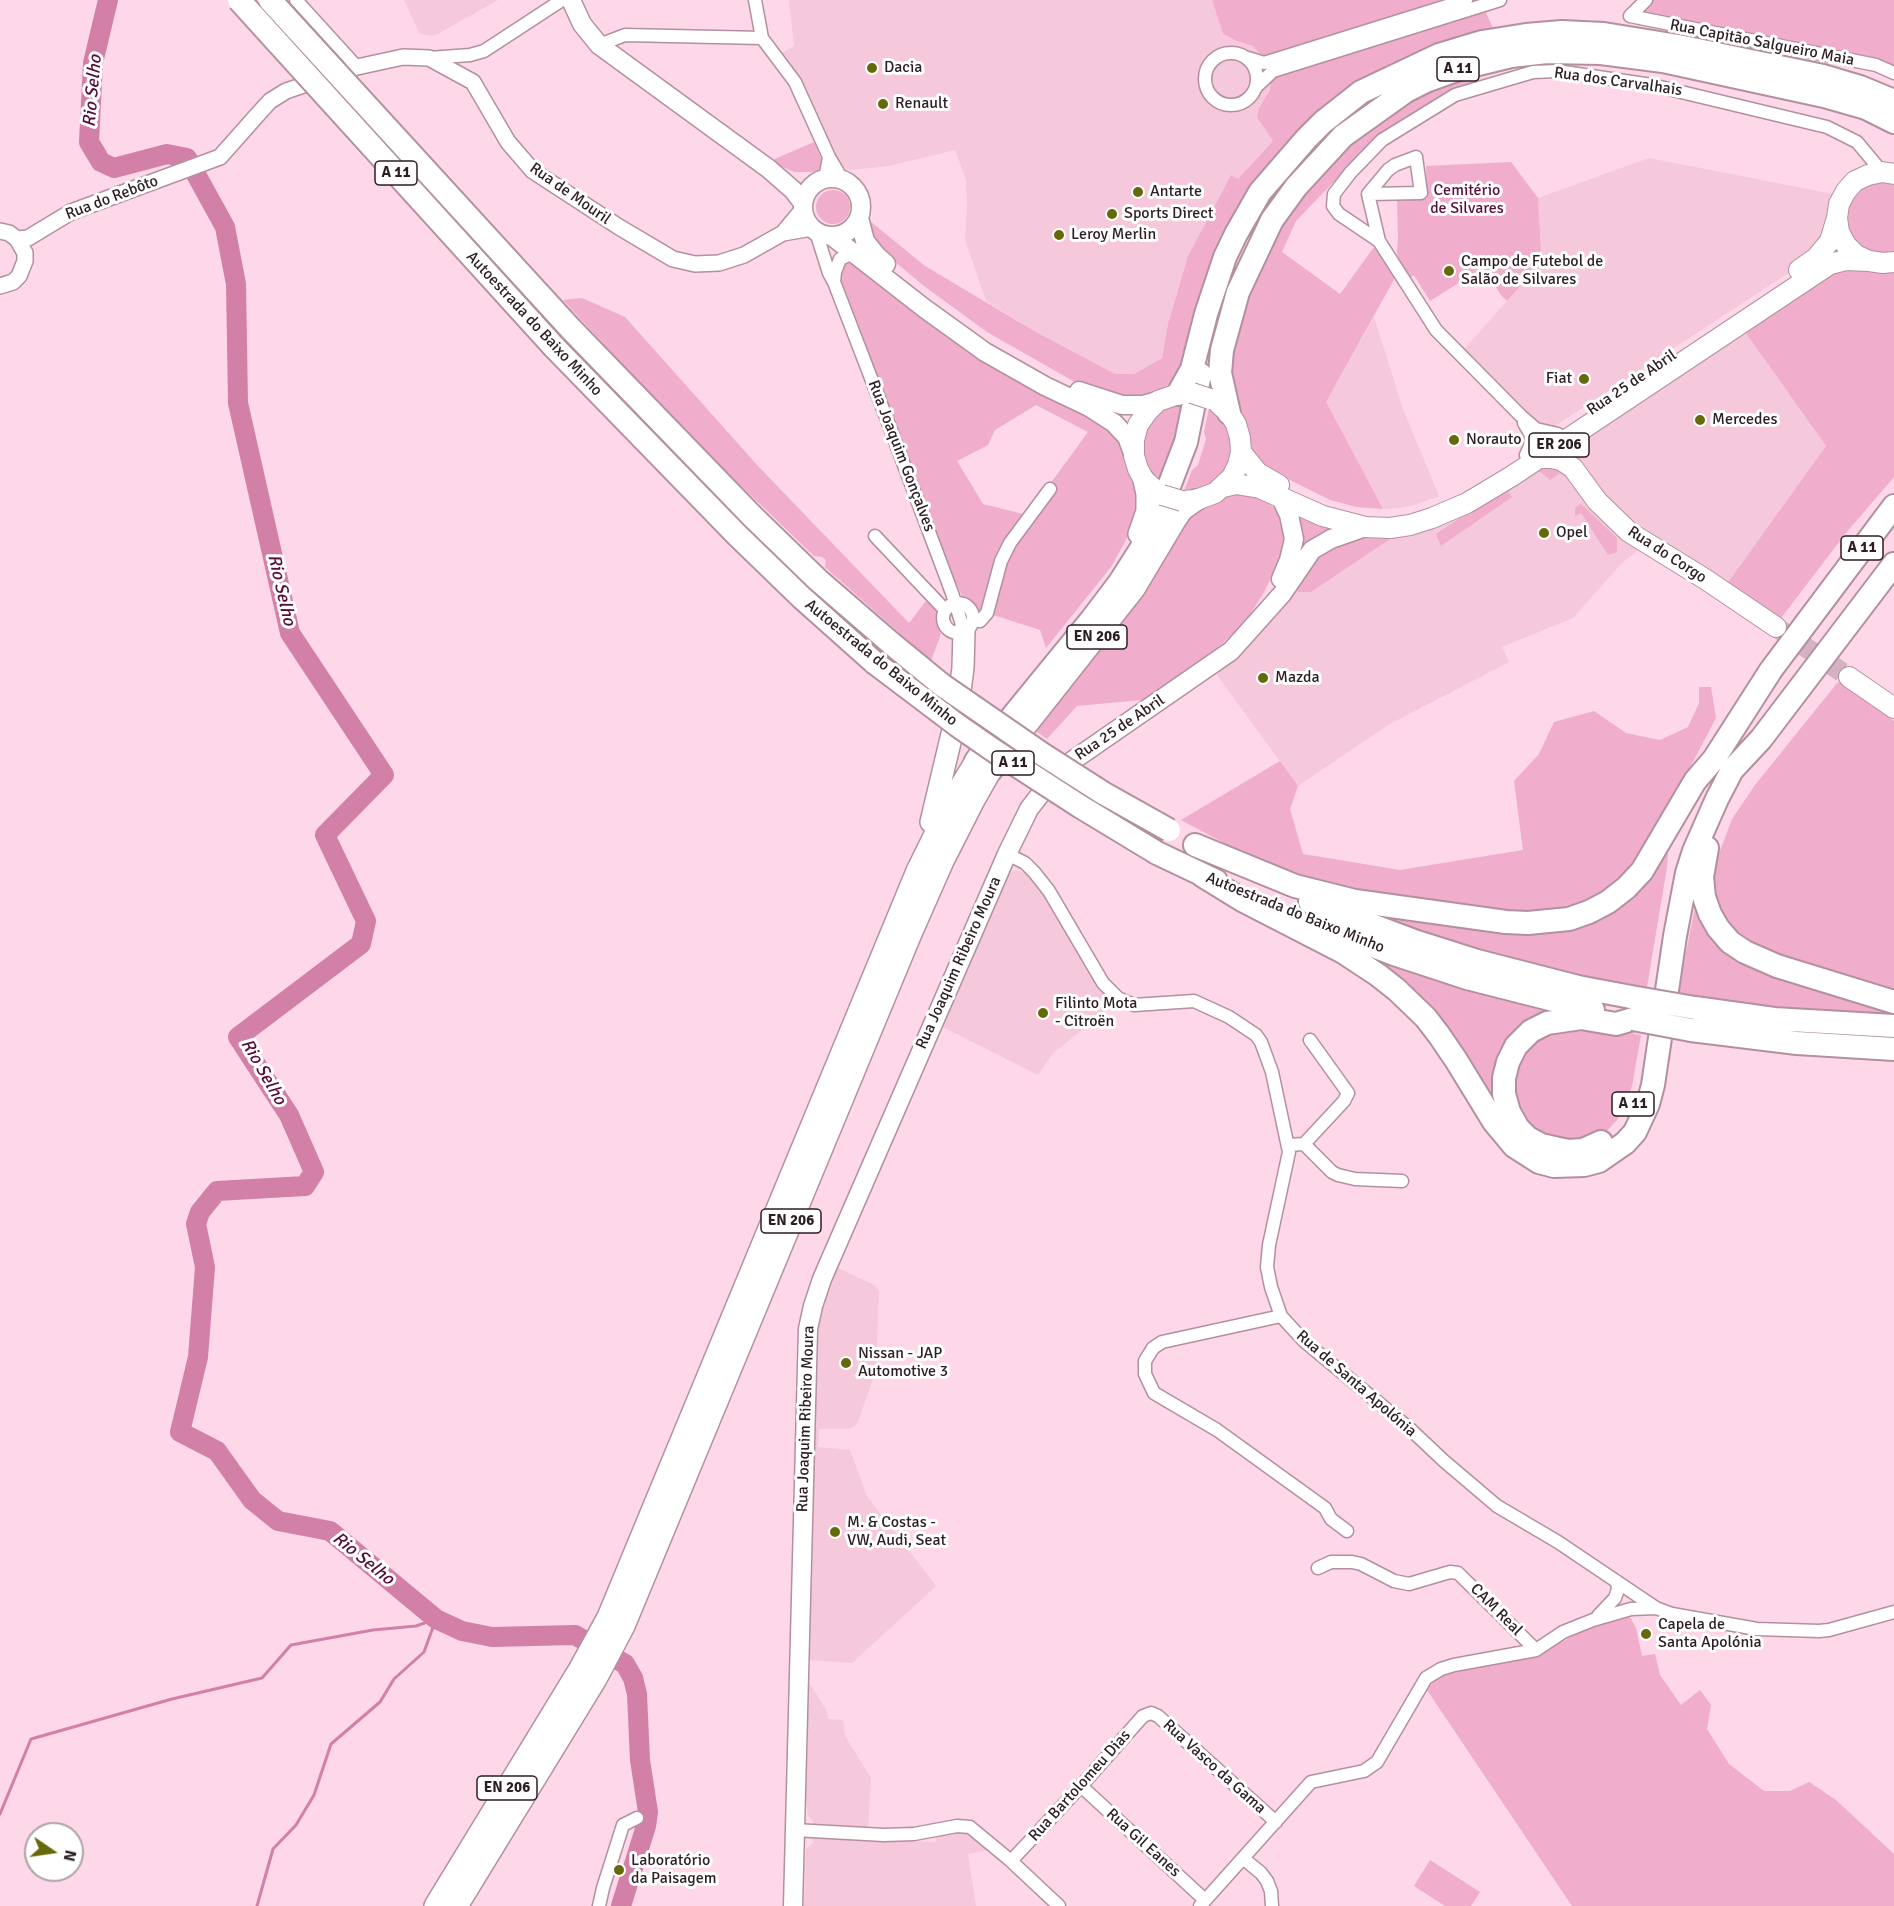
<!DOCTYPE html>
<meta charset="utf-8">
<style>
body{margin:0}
#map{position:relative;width:1894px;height:1906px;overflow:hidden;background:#fed7e8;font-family:Signika,sans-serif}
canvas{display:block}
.north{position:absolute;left:24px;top:1822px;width:60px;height:60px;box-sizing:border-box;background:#fff;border:2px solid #aba5a7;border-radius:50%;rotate:103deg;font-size:16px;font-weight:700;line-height:24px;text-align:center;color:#2c1e24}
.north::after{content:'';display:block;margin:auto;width:21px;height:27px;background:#666909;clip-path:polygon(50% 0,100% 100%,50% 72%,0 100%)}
</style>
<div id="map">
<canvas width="1894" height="1906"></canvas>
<div class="north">N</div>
</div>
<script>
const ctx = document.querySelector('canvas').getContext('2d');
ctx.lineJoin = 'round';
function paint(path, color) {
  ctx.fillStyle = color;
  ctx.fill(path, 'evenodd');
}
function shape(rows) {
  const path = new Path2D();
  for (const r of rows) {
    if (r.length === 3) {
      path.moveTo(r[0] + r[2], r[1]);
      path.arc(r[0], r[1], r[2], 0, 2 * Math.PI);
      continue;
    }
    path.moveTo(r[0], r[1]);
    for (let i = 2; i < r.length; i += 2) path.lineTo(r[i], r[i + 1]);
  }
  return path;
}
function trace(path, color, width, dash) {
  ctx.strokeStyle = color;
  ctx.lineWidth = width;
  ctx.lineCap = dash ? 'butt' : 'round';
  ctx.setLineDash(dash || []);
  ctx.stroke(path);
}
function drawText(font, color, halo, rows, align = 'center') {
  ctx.font = font + ' Signika,sans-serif';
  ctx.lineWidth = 6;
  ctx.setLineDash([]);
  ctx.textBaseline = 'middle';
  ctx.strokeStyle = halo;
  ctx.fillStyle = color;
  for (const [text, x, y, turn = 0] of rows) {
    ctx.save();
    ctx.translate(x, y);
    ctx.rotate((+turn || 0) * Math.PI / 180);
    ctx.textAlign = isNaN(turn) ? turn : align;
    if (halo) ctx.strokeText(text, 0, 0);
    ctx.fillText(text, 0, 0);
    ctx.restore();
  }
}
paint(shape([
 [404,0,498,0,434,36,420,34],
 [789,0,1212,0,1223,34,1237,41,1253,46,1270,65,1270,90,1259,108,1273,141,1238,179,1231,175,1188,256,1168,324,1162,358,1134,374,1116,375,1036,332,986,301,965,240,967,206,966,180,955,150,889,166,850,170,838,165,801,80,780,54,794,46],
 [1649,158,1838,195,1833,219,1813,257,1538,437,1458,356,1525,281,1541,250,1538,198],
 [1374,317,1403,409,1439,496,1415,505,1400,508,1383,509,1325,403],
 [1740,325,1826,446,1726,585,1650,540,1621,564,1573,618,1502,647,1509,662,1388,725,1298,786,1217,675,1327,546,1464,508],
 [1016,870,1026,873,1041,887,1112,998,1111,1007,1053,1053,1038,1075,941,1026,1007,875],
 [836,1267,874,1285,879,1291,876,1370,859,1419,855,1426,849,1429,819,1429,818,1447,850,1450,867,1496,936,1586,852,1663,807,1660,816,1336,822,1305],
 [809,1685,811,1685,827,1712,828,1719,843,1720,845,1736,871,1778,868,1830,870,1840,936,1842,935,1835,959,1832,970,1834,988,1850,968,1854,976,1906,804,1906,806,1849,813,1843,813,1821,808,1815,806,1801]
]), '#f5c8db');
paint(shape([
 [1212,0,1480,0,1493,28,1404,57,1335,102,1244,201,1215,250,1196,310,1185,363,1172,383,1156,391,1137,397,1108,395,1073,381,987,332,924,286,882,251,874,239,870,221,925,266,1036,332,1115,374,1134,374,1162,358,1168,324,1188,256,1231,175,1238,179,1273,141,1257,117,1259,108,1270,90,1270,65,1253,46,1237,41,1223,34],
 [1650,0,1894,0,1894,68,1645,16,1641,10],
 [1455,82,1478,82,1375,139,1296,221,1282,252,1340,294,1374,247,1397,274,1326,402,1383,509,1356,507,1330,500,1270,470,1258,461,1253,453,1244,419,1230,396,1229,344,1269,236,1328,160,1410,101],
 [814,142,822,161,822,167,817,172,794,172,770,161],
 [1511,162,1538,198,1541,250,1525,281,1507,301,1500,294,1484,267,1430,301,1414,275,1409,279,1398,260,1397,251,1398,240,1397,200,1427,199,1426,166],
 [1878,180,1894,182,1894,254,1880,256,1858,247,1845,227,1848,201,1855,191],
 [833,207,17],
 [853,261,863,265,947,332,1003,369,1103,421,1119,436,1127,468,1139,498,1137,520,1111,567,1046,648,1040,630,990,614,1008,553,1054,487,1050,484,1088,432,1036,405,995,430,988,445,957,461,983,504,1027,515,996,559,987,600,981,615,963,598,952,574,841,280,840,270,843,265],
 [1849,268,1865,271,1894,272,1894,477,1846,533,1778,622,1726,585,1826,446,1743,329,1833,271],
 [582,298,625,317,758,466,909,623,926,601,940,614,937,626,941,634,931,661,825,567,826,560,822,557,814,556,682,429,563,300],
 [1189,401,1163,486,1149,472,1142,453,1143,433,1154,416,1170,405],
 [1209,408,1224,422,1231,441,1229,461,1219,478,1202,489,1184,491,1192,470,1198,465,1206,439,1204,432],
 [1542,466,1557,469,1560,473,1550,480,1541,472,1534,472,1508,492,1512,497,1441,546,1436,534,1521,477],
 [1236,492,1255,494,1267,501,1281,515,1287,534,1282,556,1263,594,1245,622,1210,655,1152,699,1077,706,1047,739,1033,729,1189,514],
 [1581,504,1617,538,1617,552,1608,555,1581,513,1575,516,1575,508],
 [1295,513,1333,531,1297,556],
 [1354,538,1390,539,1311,592,1299,592,1294,588,1309,565,1328,548],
 [1838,682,1894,721,1894,993,1766,952,1730,926,1715,898,1714,867,1732,819,1755,785],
 [1699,687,1711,687,1716,718,1677,792,1630,869,1606,893,1560,912,1505,910,1393,898,1325,888,1258,861,1181,820,1280,761,1298,786,1290,809,1303,854,1400,870,1523,850,1514,781,1539,754,1554,722,1594,711,1626,733,1660,740,1688,727,1699,703],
 [1665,851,1668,852,1667,867,1647,987,1572,974,1508,959,1446,940,1357,909,1560,931],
 [1697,897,1706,922,1894,1009,1894,1019,1768,1007,1678,993],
 [1358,952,1419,975,1553,1012,1508,1046,1511,1126],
 [1556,1026,1608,1029,1641,1035,1632,1086,1626,1103,1617,1120,1604,1134,1590,1141,1545,1141,1518,1117,1510,1083,1521,1050],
 [1630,1617,1636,1628,1642,1656,1655,1654,1660,1675,1681,1705,1700,1690,1711,1705,1707,1729,1729,1764,1764,1791,1790,1791,1809,1782,1836,1800,1894,1854,1894,1906,1572,1906,1427,1690,1438,1676,1540,1654,1585,1629],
 [1430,1860,1480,1892,1471,1906,1445,1906,1414,1886]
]), '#f0adcc');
trace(shape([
 [0,1814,31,1739,172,1699,262,1678,291,1645,373,1630,416,1626,436,1619],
 [257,1906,273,1849,296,1825,314,1795,331,1744,380,1702,394,1679,424,1652,436,1619]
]), '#d380a8', 3);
trace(shape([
 [108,0,93,63,89,142,101,162,114,168,167,154,187,158,225,227,236,284,238,403,290,633,384,775,325,835,366,921,361,944,238,1037,289,1115,314,1172,305,1186,217,1191,200,1212,196,1224,205,1267,198,1357,180,1432,217,1451,252,1500,278,1521,330,1531,436,1619,462,1631,492,1637,575,1635,625,1664,633,1678,637,1694,640,1760,648,1812,646,1826,621,1906]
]), '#d380a8', 20);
trace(shape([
 [1776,627,1849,677]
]), '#d4b2c1', 20, [20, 10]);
const minor = shape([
 [296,0,357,67],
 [755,0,762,38,795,82,829,157,842,179],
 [1630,16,1876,65,1894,73],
 [1630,16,1646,0],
 [599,45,625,35,762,38],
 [1231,79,26],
 [429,58,470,55,484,51,562,0],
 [1248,58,1264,63,1466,0],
 [1256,87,1273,71,1500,0],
 [825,179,829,157],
 [1368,194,1388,170,1395,165,1416,157,1421,193,1368,194,1379,241,1436,330,1521,416,1536,429,1558,434],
 [816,232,829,273,834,282,886,417,952,593,964,631],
 [1379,241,1339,214,1333,206,1334,194,1351,172,1382,140,1455,95,1533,72,1557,71,1652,85,1827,127,1857,142,1882,172],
 [834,282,835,272,840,259,855,252],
 [1524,423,1531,435,1530,446,1526,455],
 [875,536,945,610],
 [958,618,15],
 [973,620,980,621,987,613,1001,561,1010,543,1050,489],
 [1007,854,1025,863,1034,872,1049,891,1103,983,1118,998,1134,1005,1194,1001,1229,1017,1256,1035,1261,1042,1272,1072,1289,1152,1269,1245,1267,1267,1271,1287,1281,1316,1304,1341,1409,1428,1444,1461,1497,1506,1558,1542,1656,1608,1672,1614,1757,1629,1819,1631,1829,1630,1894,1612],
 [1304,1144,1332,1172,1338,1175,1355,1179,1402,1181],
 [1288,1145,1304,1144,1344,1101,1348,1093,1310,1040],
 [1281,1316,1162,1342,1153,1348,1145,1361,1145,1374,1154,1393,1217,1430,1325,1508,1331,1519,1347,1531],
 [1318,1568,1331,1562,1352,1562,1361,1564,1394,1581,1409,1584,1450,1572,1458,1573,1536,1650],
 [1598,1616,1615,1598,1618,1589,1617,1582],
 [1081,1786,1205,1900],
 [794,1830,884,1835,914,1834,957,1826,970,1827,1011,1861,1059,1906],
 [1244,1859,1261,1873,1267,1881,1271,1891,1272,1906],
 [1011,1861,1081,1786,1143,1716,1151,1713,1158,1716,1276,1822],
 [599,1906,603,1888,623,1825,637,1818],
 [1200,1906,1311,1782,1364,1771,1377,1762,1426,1678,1441,1669,1454,1665,1536,1650,1563,1632,1593,1620,1631,1609,1656,1608]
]);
const tertiary = shape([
 [0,231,9,233,17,239,25,253,25,261,19,276,13,282,0,286],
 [783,233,812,228],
 [17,239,28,238,71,212,220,157,259,113,270,101,286,91,357,67,403,57,429,58,473,82,508,142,533,171,619,227,673,259,695,264,719,263,744,255,783,233,803,209]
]);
const secondary = shape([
 [571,0,582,24,599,45,769,169,793,190,803,203],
 [832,207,29],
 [859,218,865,241,877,256,886,264],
 [833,237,924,308,985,352,1045,386,1089,407,1114,423,1127,437,1134,456],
 [1079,391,1122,405,1143,405,1158,401],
 [1280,496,1289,515,1294,539,1289,560,1281,579],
 [793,1906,808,1329,813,1306,822,1279,1007,854,1029,809,1059,770,1231,651,1282,594,1312,550,1331,539,1365,527]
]);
const primary = shape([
 [1894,174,1882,172,1868,175,1855,181,1846,191,1839,204,1837,218,1839,232,1846,245,1856,255,1869,261,1883,263,1894,262],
 [1799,270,1816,258,1830,241,1837,218],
 [1241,452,1258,473,1279,485],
 [1539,458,1551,458,1561,460,1573,468,1597,501,1629,532,1705,579,1776,627],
 [1223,487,1236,484,1260,488,1323,516,1365,527,1390,528,1410,525,1432,518,1467,503,1512,476,1830,264,1846,260,1869,261],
 [1155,490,1144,480,1138,469,1134,456,1134,440,1138,425,1147,412,1158,401,1178,394,1192,393],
 [1182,501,1196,500,1215,493,1232,477,1238,465,1241,452,1240,438,1236,424,1229,413,1218,403],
 [1849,677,1894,708]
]);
const trunk = shape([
 [1139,534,1147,511,1147,494,1144,480],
 [931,822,957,713,963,668,964,631],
 [435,1906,579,1670,608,1617,917,871,951,802,985,746],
 [457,1906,596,1679,624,1626,910,936,943,861,974,800,991,770,1134,589,1174,522,1182,510,1196,500]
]);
const motorway = shape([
 [571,329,753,517,818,580,892,644],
 [554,347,737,535,801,597,875,663],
 [1178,394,1192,369,1206,314,1225,257,1236,234,1260,192,1306,139,1323,122,1361,92,1439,55,1482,42,1526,35,1562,32,1604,34,1678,46,1823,76,1860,87,1894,101],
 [1229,413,1220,373,1222,350,1238,292,1272,220,1296,187,1343,136,1406,91,1426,81,1462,68,1511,56,1547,52,1601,53,1663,61,1824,96,1866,108,1894,122],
 [976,761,1092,619,1120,582,1141,549,1161,507,1186,442,1200,374],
 [991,770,1010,738],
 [1195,845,1295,886,1355,901,1506,922,1528,923,1569,919,1589,912,1608,902,1626,888,1642,871,1695,781,1714,759,1771,670,1894,506],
 [1707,848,1702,877,1704,897,1710,914,1718,928,1730,942,1745,952,1777,966,1894,1002],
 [1157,853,1216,881],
 [1203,876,1242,900,1343,952,1378,975,1397,990,1426,1018,1439,1035,1456,1060,1494,1122,1514,1146,1539,1162,1554,1166,1584,1165,1599,1161,1625,1143,1635,1132,1648,1104,1653,1085,1675,936,1687,873,1694,851,1717,799,1732,770,1761,739,1894,564],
 [1310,902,1417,942,1477,961,1578,987,1631,997],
 [1321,926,1394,954,1467,978,1593,1010],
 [1695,1008,1774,1019,1894,1026],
 [1691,1030,1797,1043,1894,1049],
 [1601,1142,1583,1150,1568,1151,1541,1145,1528,1138,1518,1128,1509,1112,1504,1094,1504,1078,1508,1062,1516,1046,1531,1031,1547,1023,1581,1018,1616,1024,1633,1019]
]);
trace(minor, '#b390a0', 15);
trace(tertiary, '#b390a0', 18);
trace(secondary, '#b390a0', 21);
trace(primary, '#b390a0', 22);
trace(trunk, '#b390a0', 24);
trace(motorway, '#b390a0', 26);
trace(minor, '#fff', 12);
trace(tertiary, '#fff', 15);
trace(secondary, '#fff', 18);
trace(primary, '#fff', 20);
trace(trunk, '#fff', 21);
trace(motorway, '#fff', 22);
const primaryBridge = shape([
 [1192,393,1210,399],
 [1162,495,1182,501]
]);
const motorwayBridge = shape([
 [239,0,554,347],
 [270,0,571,329],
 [892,644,942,685,1042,754,1103,793,1169,830],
 [875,663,957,725,993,750,1081,807,1157,853],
 [1631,997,1695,1008],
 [1633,1019,1691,1030]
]);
trace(primaryBridge, '#b390a0', 22, []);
trace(motorwayBridge, '#b390a0', 26, []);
trace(primaryBridge, '#fff', 20);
trace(motorwayBridge, '#fff', 22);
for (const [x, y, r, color] of [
 [872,68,6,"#666909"],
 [883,104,6,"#666909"],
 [1138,192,6,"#666909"],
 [1112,214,6,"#666909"],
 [1059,235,6,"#666909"],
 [1449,271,6,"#666909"],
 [1584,379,6,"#666909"],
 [1700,420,6,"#666909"],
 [1454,440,6,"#666909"],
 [1544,533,6,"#666909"],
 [1263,678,6,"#666909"],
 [1043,1013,6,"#666909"],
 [846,1363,6,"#666909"],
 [835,1532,6,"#666909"],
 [1646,1634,6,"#666909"],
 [619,1870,6,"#666909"]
]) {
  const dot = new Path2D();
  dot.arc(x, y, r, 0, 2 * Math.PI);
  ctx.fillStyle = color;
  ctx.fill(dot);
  trace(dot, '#fff', 2);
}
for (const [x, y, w] of [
 [1458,69,42],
 [396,173,42],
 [1559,445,60],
 [1862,548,42],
 [1097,637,60],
 [1013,763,42],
 [1633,1104,42],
 [791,1221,60],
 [507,1788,60]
]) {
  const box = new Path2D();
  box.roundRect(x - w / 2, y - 12, w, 24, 4.5);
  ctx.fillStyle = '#fff';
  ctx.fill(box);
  trace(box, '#2c1e24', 1.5);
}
drawText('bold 15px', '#2c1e24', null, [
 ["A 11",1458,69],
 ["A 11",396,173],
 ["ER 206",1559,445],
 ["A 11",1862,548],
 ["EN 206",1097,637],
 ["A 11",1013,763],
 ["A 11",1633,1104],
 ["EN 206",791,1221],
 ["EN 206",507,1788]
]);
drawText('16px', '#2c1e24', '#fff', [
 ["Rua Capitão Salgueiro Maia",1762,43,11],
 ["Rua dos Carvalhais",1618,82,8],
 ["Rua de Mouril",570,194,35],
 ["Rua do Rebôto",112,198,-21],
 ["Autoestrada do Baixo Minho",534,324,47],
 ["Rua 25 de Abril",1632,383,-34],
 ["Rua Joaquim Gonçalves",901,456,69],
 ["Rua do Corgo",1667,555,33],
 ["Autoestrada do Baixo Minho",881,663,39],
 ["Rua 25 de Abril",1120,728,-34],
 ["Autoestrada do Baixo Minho",1295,913,22],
 ["Rua Joaquim Ribeiro Moura",959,963,-66],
 ["Rua de Santa Apolónia",1356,1384,41],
 ["Rua Joaquim Ribeiro Moura",806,1419,-88],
 ["CAM Real",1496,1610,45],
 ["Rua Vasco da Gama",1214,1767,42],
 ["Rua Bartolomeu Dias",1080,1786,-48],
 ["Rua Gil Eanes",1143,1843,42]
]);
drawText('16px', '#2c1e24', '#fff', [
 ["Dacia",884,68],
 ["Renault",895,104],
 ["Antarte",1150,192],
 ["Sports Direct",1124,214],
 ["Leroy Merlin",1071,235],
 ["Campo de Futebol de",1461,262],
 ["Salão de Silvares",1461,280],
 ["Fiat",1572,379,"right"],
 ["Mercedes",1712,420],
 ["Norauto",1466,440],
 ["Opel",1556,533],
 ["Mazda",1275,678],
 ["Filinto Mota",1055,1004],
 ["- Citroën",1055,1022],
 ["Nissan - JAP",858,1354],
 ["Automotive 3",858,1372],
 ["M. & Costas -",847,1523],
 ["VW, Audi, Seat",847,1541],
 ["Capela de",1658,1625],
 ["Santa Apolónia",1658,1643],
 ["Laboratório",631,1861],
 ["da Paisagem",631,1879]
], 'left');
drawText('16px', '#580e3a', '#fff', [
 ["Cemitério",1467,191],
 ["de Silvares",1467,209]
]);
drawText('italic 18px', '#570d39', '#fff', [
 ["Rio Selho",93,91,-85],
 ["Rio Selho",281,590,77],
 ["Rio Selho",263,1072,60],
 ["Rio Selho",363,1559,39]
]);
</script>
